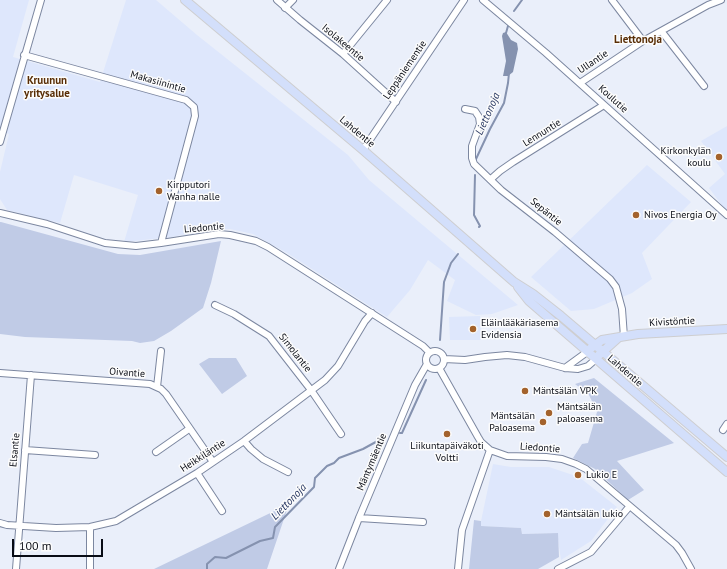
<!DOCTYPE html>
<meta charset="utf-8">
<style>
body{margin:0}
#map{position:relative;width:727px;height:569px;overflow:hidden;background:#eaeffa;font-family:"PT Sans",sans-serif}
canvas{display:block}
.scale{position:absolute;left:12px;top:539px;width:91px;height:18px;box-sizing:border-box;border:2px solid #090c15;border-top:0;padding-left:5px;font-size:12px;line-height:14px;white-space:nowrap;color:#090c15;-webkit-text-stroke:3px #fcfcfc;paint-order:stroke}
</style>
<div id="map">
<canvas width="727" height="569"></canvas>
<div class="scale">100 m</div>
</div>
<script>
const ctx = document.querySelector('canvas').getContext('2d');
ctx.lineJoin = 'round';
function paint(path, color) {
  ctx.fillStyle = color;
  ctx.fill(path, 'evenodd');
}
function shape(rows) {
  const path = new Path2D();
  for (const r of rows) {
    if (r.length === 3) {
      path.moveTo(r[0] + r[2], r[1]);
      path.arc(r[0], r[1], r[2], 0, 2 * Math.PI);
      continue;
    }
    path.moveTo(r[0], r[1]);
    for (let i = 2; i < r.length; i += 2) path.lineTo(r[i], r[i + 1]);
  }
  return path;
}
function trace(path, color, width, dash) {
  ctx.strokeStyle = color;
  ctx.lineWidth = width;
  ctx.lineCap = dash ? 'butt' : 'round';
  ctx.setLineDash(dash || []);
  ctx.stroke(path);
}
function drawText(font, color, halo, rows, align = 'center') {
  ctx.font = font + ' "PT Sans",sans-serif';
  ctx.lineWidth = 3;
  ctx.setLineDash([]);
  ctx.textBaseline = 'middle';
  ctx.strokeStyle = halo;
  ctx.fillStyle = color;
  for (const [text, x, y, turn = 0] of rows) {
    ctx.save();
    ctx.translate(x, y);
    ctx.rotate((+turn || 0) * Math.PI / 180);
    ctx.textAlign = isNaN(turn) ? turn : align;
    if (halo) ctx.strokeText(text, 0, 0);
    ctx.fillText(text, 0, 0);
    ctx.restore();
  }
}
paint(shape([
 [0,0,29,0,13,57,100,82,126,0,156,0,197,35,348,155,369,180,518,305,492,314,476,315,447,301,455,280,428,260,410,290,387,317,287,253,253,234,230,229,204,230,172,237,124,242,138,195,74,175,60,223,7,210,0,199,0,172,9,134,0,131],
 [727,126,727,212,709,188,725,174,701,141],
 [647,165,691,202,642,253,652,279,632,293,594,309,571,311,531,277],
 [480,316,481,340,450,340,449,317],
 [493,464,511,467,549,467,579,477,617,507,591,541,561,560,557,533,522,534,521,528,480,526]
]), '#dee7fc');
paint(shape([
 [0,222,1,222,118,254,140,255,221,241,211,283,203,308,171,331,154,341,140,343,132,341,25,337,0,334],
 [209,358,236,358,247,376,222,394,199,364],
 [594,378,674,443,617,461,644,490,628,500,595,469,573,458,582,444,588,443,597,412,589,395,575,384],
 [289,504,267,569,154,569],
 [474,520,481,521,481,526,521,528,522,534,558,533,559,557,538,569,469,569]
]), '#c0cbe6');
paint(shape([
 [506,32,511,40,517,43,518,49,513,72,508,76,503,76,506,61,502,36,503,33]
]), '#8592af');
trace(shape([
 [514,11,522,0],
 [506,33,508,26],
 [476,159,490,129,504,103,508,83,509,73],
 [475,175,474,215,480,226,479,227],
 [440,340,444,282,451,263,458,254],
 [400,433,402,433,426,380],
 [207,569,207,564,215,557,226,558,260,541,273,538,275,527,314,487,315,478,327,466,334,463,339,458,363,449,383,438]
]), '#8592af', 2);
const minor = shape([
 [277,0,300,20,343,54,396,102],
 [483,0,546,53,727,215],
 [612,0,643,41],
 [285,8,293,0],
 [662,32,704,86],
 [343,54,387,0],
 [24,55,186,100,194,107,195,116,161,243],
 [580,83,643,41,708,5,721,0],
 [465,109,475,111,479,117,480,124,472,146,472,158,474,164,501,190,555,232,610,279,616,287,622,309,624,337],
 [0,142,41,0],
 [363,150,464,0],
 [491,179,500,171,513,162,604,105],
 [0,213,47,224,105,243,136,246,161,243,219,234,230,235,256,241,268,247,423,346,429,352],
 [215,305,234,314,269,336,311,390,341,434],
 [435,360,9],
 [444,359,465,360,485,357,507,355,525,357,565,368,578,369,588,366,596,359],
 [439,368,478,437,481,442,490,450,507,456,546,457,562,459,576,464,586,469,676,545,682,553,691,569],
 [565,368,587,352],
 [0,373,150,384,161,389,166,394,213,462],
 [157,387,161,351],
 [723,430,727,424],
 [244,441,251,449,263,459,288,472],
 [25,450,95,455],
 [156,452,189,429],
 [197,473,222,511],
 [359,518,423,522],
 [0,523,7,525,56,528,90,527,116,521,197,473,244,441,325,380,338,366,365,321,372,313],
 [90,527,90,569],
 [16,569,31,375],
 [339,569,359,518,415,385,427,364],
 [458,569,462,530,490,450],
 [558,569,591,552,629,507]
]);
const major = shape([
 [185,0,363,150,514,282,533,294,561,316,727,457],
 [518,287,529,301,727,472],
 [591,348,602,340,638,334,727,329],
 [599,355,618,338]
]);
trace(minor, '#7c87a0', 8);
trace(major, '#ceced0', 10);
trace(minor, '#fff', 6);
trace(major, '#d3dffb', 8);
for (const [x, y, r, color] of [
 [719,157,4,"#a3622c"],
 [159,191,4,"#a3622c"],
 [636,215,4,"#a3622c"],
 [473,329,4,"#a3622c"],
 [525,391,4,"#a3622c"],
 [549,413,4,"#a3622c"],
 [543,422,4,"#a3622c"],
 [447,434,4,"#a3622c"],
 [578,475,4,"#a3622c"],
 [547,514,4,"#a3622c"]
]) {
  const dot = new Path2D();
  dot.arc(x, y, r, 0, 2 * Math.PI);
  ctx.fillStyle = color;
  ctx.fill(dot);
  trace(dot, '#fcfcfc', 1.5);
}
drawText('10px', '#090c15', '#fcfcfc', [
 ["Isolakeentie",343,43,40],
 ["Ullantie",593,62,-34],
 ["Leppäniementie",405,70,-56],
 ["Makasiinintie",158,82,16],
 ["Koulutie",613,99,42],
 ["Lahdentie",357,132,40],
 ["Lennuntie",542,133,-32],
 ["Sepäntie",546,212,39],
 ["Liedontie",204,228,-5],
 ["Kivistöntie",672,322,-3],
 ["Simolantie",295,353,52],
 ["Lahdentie",625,371,41],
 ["Oivantie",127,373,4],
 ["Liedontie",540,448,4],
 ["Elsantie",15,450,-85],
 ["Heikkiläntie",203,456,-33],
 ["Mäntymäentie",372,462,-67]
]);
drawText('10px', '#090c15', '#fcfcfc', [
 ["Kirkonkylän",711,151,"right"],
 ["koulu",711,163,"right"],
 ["Kirpputori",167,185],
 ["Wanha nalle",167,197],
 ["Nivos Energia Oy",644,215],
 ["Eläinlääkäriasema",481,323],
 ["Evidensia",481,335],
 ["Mäntsälän VPK",533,391],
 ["Mäntsälän",557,407],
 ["paloasema",557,419],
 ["Mäntsälän",535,416,"right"],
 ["Paloasema",535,428,"right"],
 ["Liikuntapäiväkoti",447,446,"center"],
 ["Voltti",447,458,"center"],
 ["Lukio E",586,475],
 ["Mäntsälän lukio",555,514]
], 'left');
drawText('bold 11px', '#582d05', '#fcfcfc', [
 ["Liettonoja",638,40],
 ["Kruunun",47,81],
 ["yritysalue",47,94]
]);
drawText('italic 11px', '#293862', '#fcfcfc', [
 ["Liettonoja",488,114,-66],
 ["Liettonoja",289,502,-46]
]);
</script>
